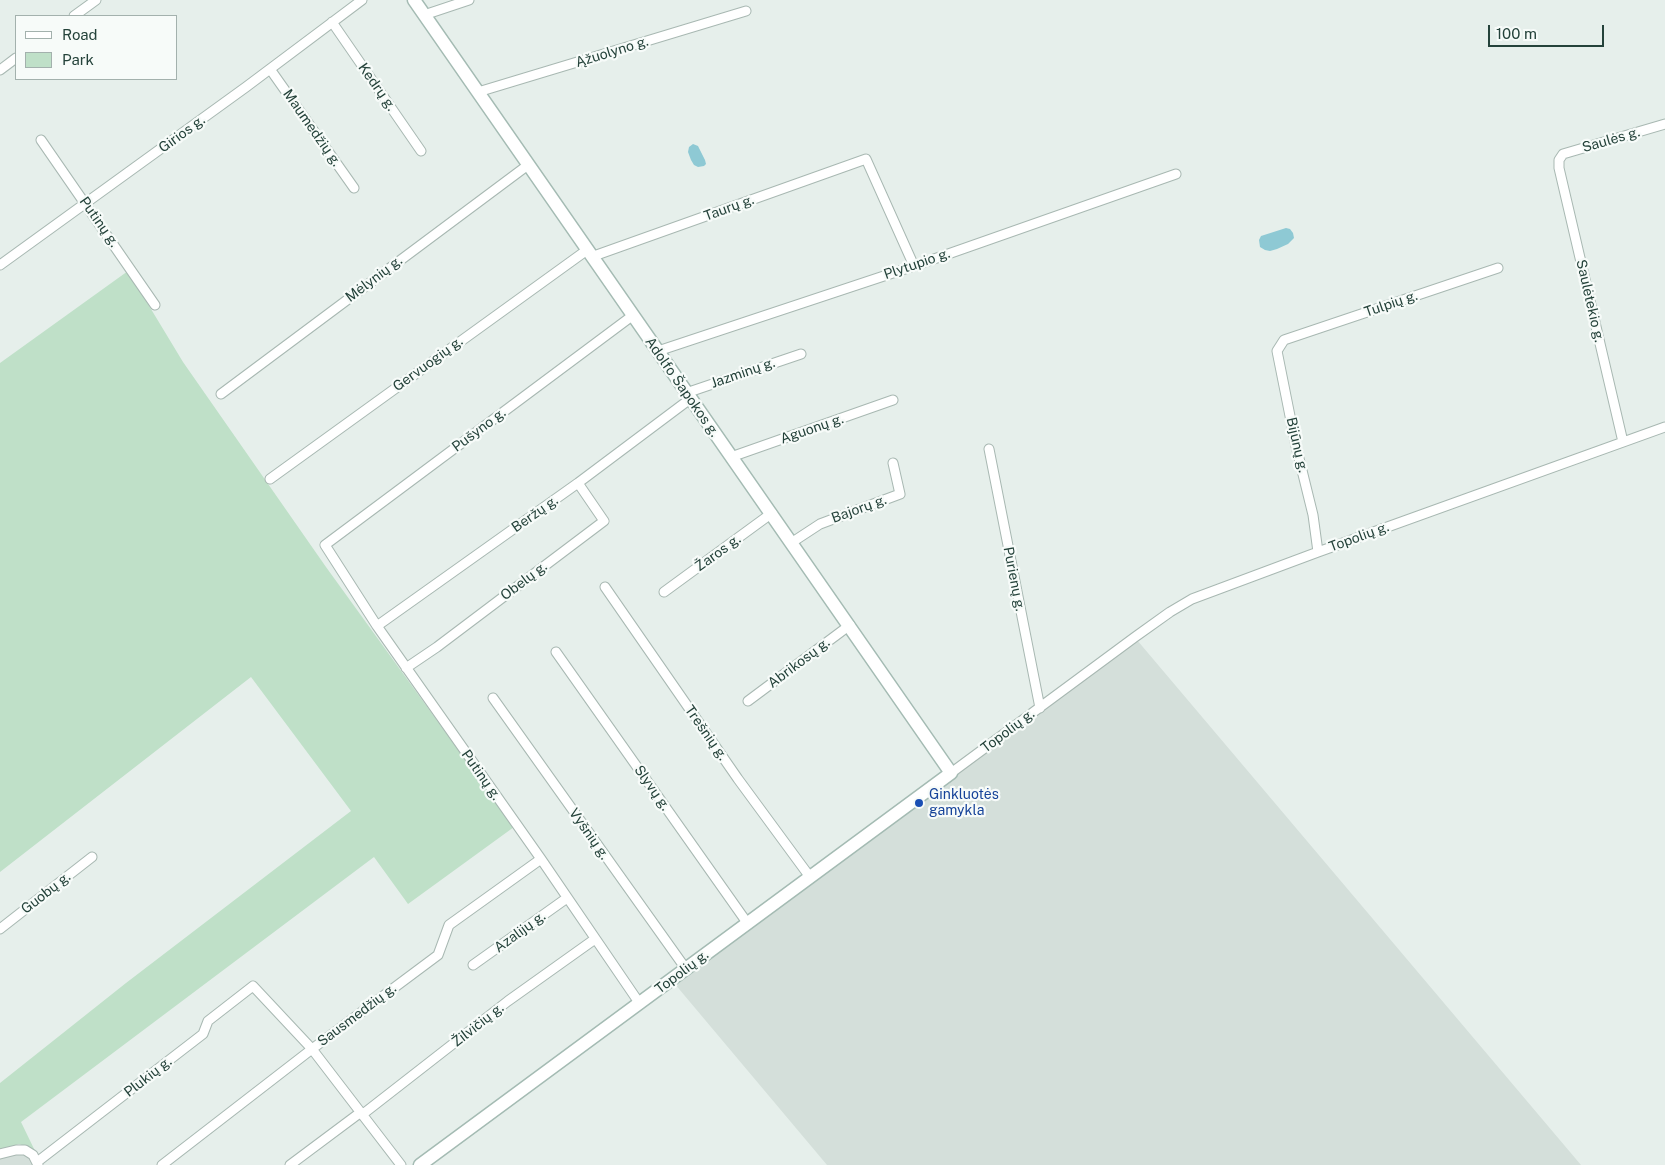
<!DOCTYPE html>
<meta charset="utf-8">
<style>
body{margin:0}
#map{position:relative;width:1665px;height:1165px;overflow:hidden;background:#e6efeb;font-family:"Public Sans",sans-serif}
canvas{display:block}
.legend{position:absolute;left:15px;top:15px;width:162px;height:65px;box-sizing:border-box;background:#f7fbf9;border:1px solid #a3b1ad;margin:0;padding:6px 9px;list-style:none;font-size:15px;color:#24423a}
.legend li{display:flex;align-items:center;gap:10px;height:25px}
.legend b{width:25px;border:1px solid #a3b1ad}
.scale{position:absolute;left:1488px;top:25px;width:116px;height:22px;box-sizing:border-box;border:2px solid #24423a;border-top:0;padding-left:6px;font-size:15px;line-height:18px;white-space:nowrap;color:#24423a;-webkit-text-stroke:4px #f7fbf9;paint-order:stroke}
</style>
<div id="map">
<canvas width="1665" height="1165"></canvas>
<ul class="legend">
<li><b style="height:6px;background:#fff"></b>Road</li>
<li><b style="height:14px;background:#bfe0c8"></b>Park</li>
</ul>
<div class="scale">100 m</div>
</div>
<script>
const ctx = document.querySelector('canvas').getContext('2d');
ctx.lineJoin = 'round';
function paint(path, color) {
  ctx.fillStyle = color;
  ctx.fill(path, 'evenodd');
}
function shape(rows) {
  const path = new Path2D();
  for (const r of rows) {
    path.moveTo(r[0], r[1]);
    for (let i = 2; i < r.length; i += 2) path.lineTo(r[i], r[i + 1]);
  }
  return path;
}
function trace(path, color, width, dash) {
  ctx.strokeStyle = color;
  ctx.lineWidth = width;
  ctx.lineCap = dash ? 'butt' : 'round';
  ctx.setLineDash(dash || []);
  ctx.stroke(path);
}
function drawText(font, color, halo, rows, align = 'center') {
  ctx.font = font + ' "Public Sans",sans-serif';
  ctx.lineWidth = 4.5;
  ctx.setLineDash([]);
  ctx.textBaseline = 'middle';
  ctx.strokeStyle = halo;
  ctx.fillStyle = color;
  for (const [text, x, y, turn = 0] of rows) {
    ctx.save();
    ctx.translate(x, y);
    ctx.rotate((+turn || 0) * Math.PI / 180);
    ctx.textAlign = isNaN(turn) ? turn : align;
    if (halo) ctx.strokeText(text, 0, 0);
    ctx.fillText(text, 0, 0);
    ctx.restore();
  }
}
paint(shape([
 [1137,640,1581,1165,827,1165,674,983],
 [23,1153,30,1158,34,1165,0,1165,0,1159,11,1154]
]), '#d4dfda');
paint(shape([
 [128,271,183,362,326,567,514,827,408,904,374,857,21,1122,36,1153,30,1148,19,1144,0,1151,0,1083,126,983,351,811,251,677,0,872,0,363]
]), '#bfe0c8');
paint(shape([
 [693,144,698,146,705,160,706,164,704,166,698,167,694,165,691,160,688,152,689,147],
 [1286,228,1290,229,1293,233,1294,238,1288,244,1277,249,1270,251,1265,250,1260,247,1259,240,1261,236]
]), '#8ec9d4');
const street = shape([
 [424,15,469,0],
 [74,16,96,0],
 [332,22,421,151],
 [270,69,354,188],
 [0,70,16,58],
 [478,92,746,11],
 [41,140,155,305],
 [591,257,866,159,914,266],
 [0,265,246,87,362,0],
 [632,316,325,545,377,626,541,859,640,1004],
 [658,351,914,266,1176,174],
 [686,393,801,354],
 [221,394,528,165],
 [1623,442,1559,168,1559,160,1563,154,1665,124],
 [989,449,1040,708],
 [731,457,893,400],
 [270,479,587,250],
 [791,543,820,524,900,494,893,463],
 [1318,552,1313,515,1296,446,1277,351,1284,340,1498,268],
 [605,587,738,779,810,877],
 [664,592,772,513],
 [377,626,578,483,690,399],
 [556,652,748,924],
 [406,668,437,647,604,521,578,483],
 [493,698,686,969],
 [748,701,850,625],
 [951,773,1135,637,1170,612,1192,599,1318,552,1665,427],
 [0,929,92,857],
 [473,965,567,898],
 [363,1114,508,1001,595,939],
 [0,1154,16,1150,25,1150,33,1155,38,1165],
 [37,1162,203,1034,208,1021,253,986,312,1049,401,1165],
 [162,1165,312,1049,438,955,449,925,541,859],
 [290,1165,361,1112]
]);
const secondary = shape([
 [414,0,951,773,420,1165]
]);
trace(street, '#a8b8b2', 11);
trace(secondary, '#a4bbb3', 15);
trace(street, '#fff', 9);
trace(secondary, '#fff', 12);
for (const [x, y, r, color] of [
 [919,803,5,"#1a4fb4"]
]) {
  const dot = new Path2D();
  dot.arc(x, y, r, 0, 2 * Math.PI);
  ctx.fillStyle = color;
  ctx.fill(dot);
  trace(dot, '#f7fbf9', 2);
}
drawText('14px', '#24423a', '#f7fbf9', [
 ["Ąžuolyno g.",612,52,-17],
 ["Kedrų g.",377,87,55],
 ["Maumedžių g.",312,128,55],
 ["Girios g.",182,134,-36],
 ["Saulės g.",1611,140,-16],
 ["Taurų g.",729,208,-20],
 ["Putinų g.",99,222,55],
 ["Plytupio g.",917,264,-19],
 ["Mėlynių g.",374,279,-37],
 ["Saulėtekio g.",1590,301,77],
 ["Tulpių g.",1391,304,-19],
 ["Gervuogių g.",428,364,-36],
 ["Jazminų g.",743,373,-19],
 ["Adolfo Šapokos g.",682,387,55],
 ["Aguonų g.",812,429,-19],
 ["Pušyno g.",479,430,-37],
 ["Bijūnų g.",1297,445,77],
 ["Bajorų g.",859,509,-20],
 ["Beržų g.",535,514,-35],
 ["Topolių g.",1359,537,-20],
 ["Žaros g.",718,553,-36],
 ["Purienų g.",1014,579,79],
 ["Obelų g.",524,581,-37],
 ["Abrikosų g.",799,663,-37],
 ["Topolių g.",1008,731,-37],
 ["Trešnių g.",706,733,55],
 ["Putinų g.",481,775,55],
 ["Slyvų g.",652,788,55],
 ["Vyšnių g.",589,834,55],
 ["Guobų g.",46,893,-38],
 ["Azalijų g.",520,932,-36],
 ["Topolių g.",682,972,-37],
 ["Sausmedžių g.",357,1015,-37],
 ["Žilvičių g.",478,1025,-38],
 ["Plukių g.",148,1077,-38]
]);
drawText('14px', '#164399', '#f7fbf9', [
 ["Ginkluotės",929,795],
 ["gamykla",929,811]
], 'left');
</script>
